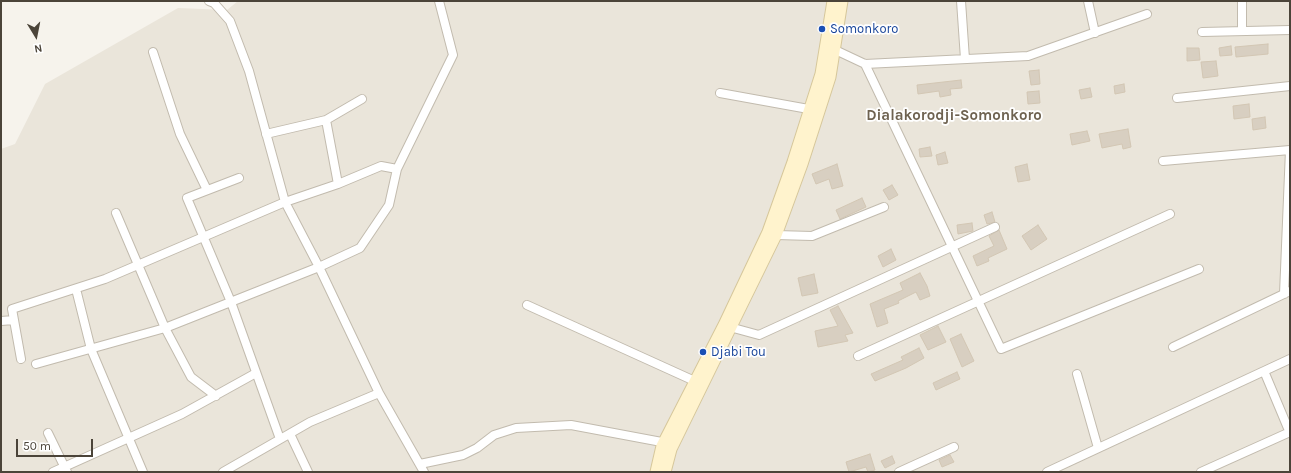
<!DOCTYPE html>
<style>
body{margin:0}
#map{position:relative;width:1291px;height:473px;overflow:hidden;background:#f6f3ec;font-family:Karla,sans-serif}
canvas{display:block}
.frame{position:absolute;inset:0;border:2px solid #4b4439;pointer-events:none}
.north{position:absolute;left:16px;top:16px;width:40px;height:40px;-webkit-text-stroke:3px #fff;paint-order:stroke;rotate:170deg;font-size:11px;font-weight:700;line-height:16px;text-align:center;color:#4b4439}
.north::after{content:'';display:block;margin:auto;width:14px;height:18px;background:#4b4439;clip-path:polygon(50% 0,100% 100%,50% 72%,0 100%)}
.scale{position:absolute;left:16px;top:439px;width:77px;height:18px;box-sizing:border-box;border:2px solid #4b4439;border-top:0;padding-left:5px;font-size:12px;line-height:14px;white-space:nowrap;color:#4b4439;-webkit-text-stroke:3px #fff;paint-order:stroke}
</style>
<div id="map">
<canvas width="1291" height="473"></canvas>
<div class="frame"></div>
<div class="north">N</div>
<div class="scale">50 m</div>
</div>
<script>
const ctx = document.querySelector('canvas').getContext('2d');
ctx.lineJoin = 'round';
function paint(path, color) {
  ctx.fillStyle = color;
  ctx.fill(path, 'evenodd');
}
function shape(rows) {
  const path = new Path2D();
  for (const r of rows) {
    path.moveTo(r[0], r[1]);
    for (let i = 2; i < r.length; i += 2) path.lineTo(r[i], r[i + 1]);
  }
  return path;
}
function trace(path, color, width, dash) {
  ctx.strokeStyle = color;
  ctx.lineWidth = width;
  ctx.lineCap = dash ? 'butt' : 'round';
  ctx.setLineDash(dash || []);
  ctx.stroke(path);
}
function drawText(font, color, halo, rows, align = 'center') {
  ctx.font = font + ' Karla,sans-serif';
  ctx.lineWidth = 3.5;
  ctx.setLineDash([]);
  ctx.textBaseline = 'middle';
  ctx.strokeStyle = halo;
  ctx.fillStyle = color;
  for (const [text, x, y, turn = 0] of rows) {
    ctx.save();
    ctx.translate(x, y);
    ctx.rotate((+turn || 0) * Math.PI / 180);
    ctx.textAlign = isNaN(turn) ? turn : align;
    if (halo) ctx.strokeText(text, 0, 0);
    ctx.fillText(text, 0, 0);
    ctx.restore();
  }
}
paint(shape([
 [238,1,1290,1,1290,472,1,472,1,149,15,144,45,84,178,8,227,10]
]), '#eae5da');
const building = shape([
 [1268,44,1268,54,1236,57,1235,47,1268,44],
 [1231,46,1232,55,1220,56,1219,48,1231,46],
 [1187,48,1199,48,1200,60,1187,61,1187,48],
 [1216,61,1218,76,1203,78,1201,62,1216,61],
 [1039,70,1040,84,1031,85,1029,71,1039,70],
 [961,80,962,88,950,89,951,95,940,97,939,91,918,94,917,85,961,80],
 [1124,84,1125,92,1115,94,1114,86,1124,84],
 [1090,88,1092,97,1081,99,1079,90,1090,88],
 [1039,91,1040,103,1028,104,1027,92,1039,91],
 [1249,104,1250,117,1234,119,1233,106,1249,104],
 [1265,117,1266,128,1253,130,1252,119,1265,117],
 [1128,129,1131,147,1123,149,1122,144,1102,148,1099,134,1128,129],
 [1087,131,1090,141,1072,145,1070,134,1087,131],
 [930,147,932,156,920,157,919,149,930,147],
 [945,152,948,163,938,165,936,155,945,152],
 [837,164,843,186,832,189,829,179,816,184,812,174,837,164],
 [1027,164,1030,180,1018,182,1015,167,1027,164],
 [892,185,898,195,889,200,883,190,892,185],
 [862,198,866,207,840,219,836,210,862,198],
 [992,212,995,222,987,224,984,215,992,212],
 [972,223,973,231,958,234,957,225,972,223],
 [1038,225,1047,239,1031,250,1022,236,1038,225],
 [999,230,1007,249,988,258,989,261,977,266,973,256,994,246,989,236,999,230],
 [891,249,896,260,883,267,878,256,891,249],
 [920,273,927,286,930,296,920,300,916,292,898,301,899,303,884,309,888,323,877,327,870,304,903,290,900,283,920,273],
 [814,274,818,293,802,296,798,278,814,274],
 [838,306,853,333,845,335,848,341,818,347,815,331,838,326,830,310,838,306],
 [938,326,946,342,928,350,920,335,938,326],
 [961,334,974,361,962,367,950,339,961,334],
 [919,348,924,358,906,368,875,381,871,374,903,360,901,357,919,348],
 [957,372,960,379,936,390,933,383,957,372],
 [870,454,875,470,868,472,866,467,849,472,846,462,870,454],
 [950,455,954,462,942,467,939,460,950,455],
 [892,456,895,463,885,468,881,461,892,456]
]);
paint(building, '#d8cfc1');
trace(building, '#d3c7b4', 1);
const minor = shape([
 [961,1,965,59],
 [1088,1,1095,33],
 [1242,1,1242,31],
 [1202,32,1290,30],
 [831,48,865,64,1028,56,1147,14],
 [153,52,180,134,207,190],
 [865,64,1001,349,1199,269],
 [720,93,814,110],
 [1177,98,1290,86],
 [326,120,338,184],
 [266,134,326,120,362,99],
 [1163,161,1290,150],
 [239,178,187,198,231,302,280,439],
 [116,213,165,328,191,377,216,396],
 [772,234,776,235,812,236,884,207],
 [76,289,91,349,143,472],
 [1284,294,1290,150],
 [527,305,699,383],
 [1,321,14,320],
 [726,326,759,335,995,227],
 [1173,347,1290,291],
 [858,356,1170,214],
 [21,359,12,309,105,279,285,202,338,184,381,166,397,169],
 [36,364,165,328,319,267,285,202,249,71,230,21,214,3,209,1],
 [1264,371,1290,433],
 [1077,374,1098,448],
 [48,433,67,472],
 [290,434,308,472],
 [420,464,463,455,477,448,494,435,516,428,571,425,667,443],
 [53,472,182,414,256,373],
 [223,472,310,422,379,393],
 [424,472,379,393,319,267,360,248,389,205,397,169,453,55,439,1],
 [899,472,954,447],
 [1047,472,1290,359],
 [1201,472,1290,432]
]);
const secondary = shape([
 [656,472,662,446,724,325,768,232,793,162,821,74,833,1],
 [665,472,671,449,776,235,802,164,830,77,842,1]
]);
trace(minor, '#c2bbae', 10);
trace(secondary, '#d6c79b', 13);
trace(minor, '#fff', 8);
trace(secondary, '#fff3cd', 11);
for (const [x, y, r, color] of [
 [822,29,4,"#1a4fb4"],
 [703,352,4,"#1a4fb4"]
]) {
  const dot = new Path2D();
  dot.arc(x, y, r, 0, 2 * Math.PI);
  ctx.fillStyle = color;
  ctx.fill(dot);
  trace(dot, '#fff', 1.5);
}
drawText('13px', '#164399', '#fff', [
 ["Somonkoro",830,29],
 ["Djabi Tou",711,352]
], 'left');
drawText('bold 15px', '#6e6250', '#fff', [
 ["Dialakorodji-Somonkoro",954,116]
]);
</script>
